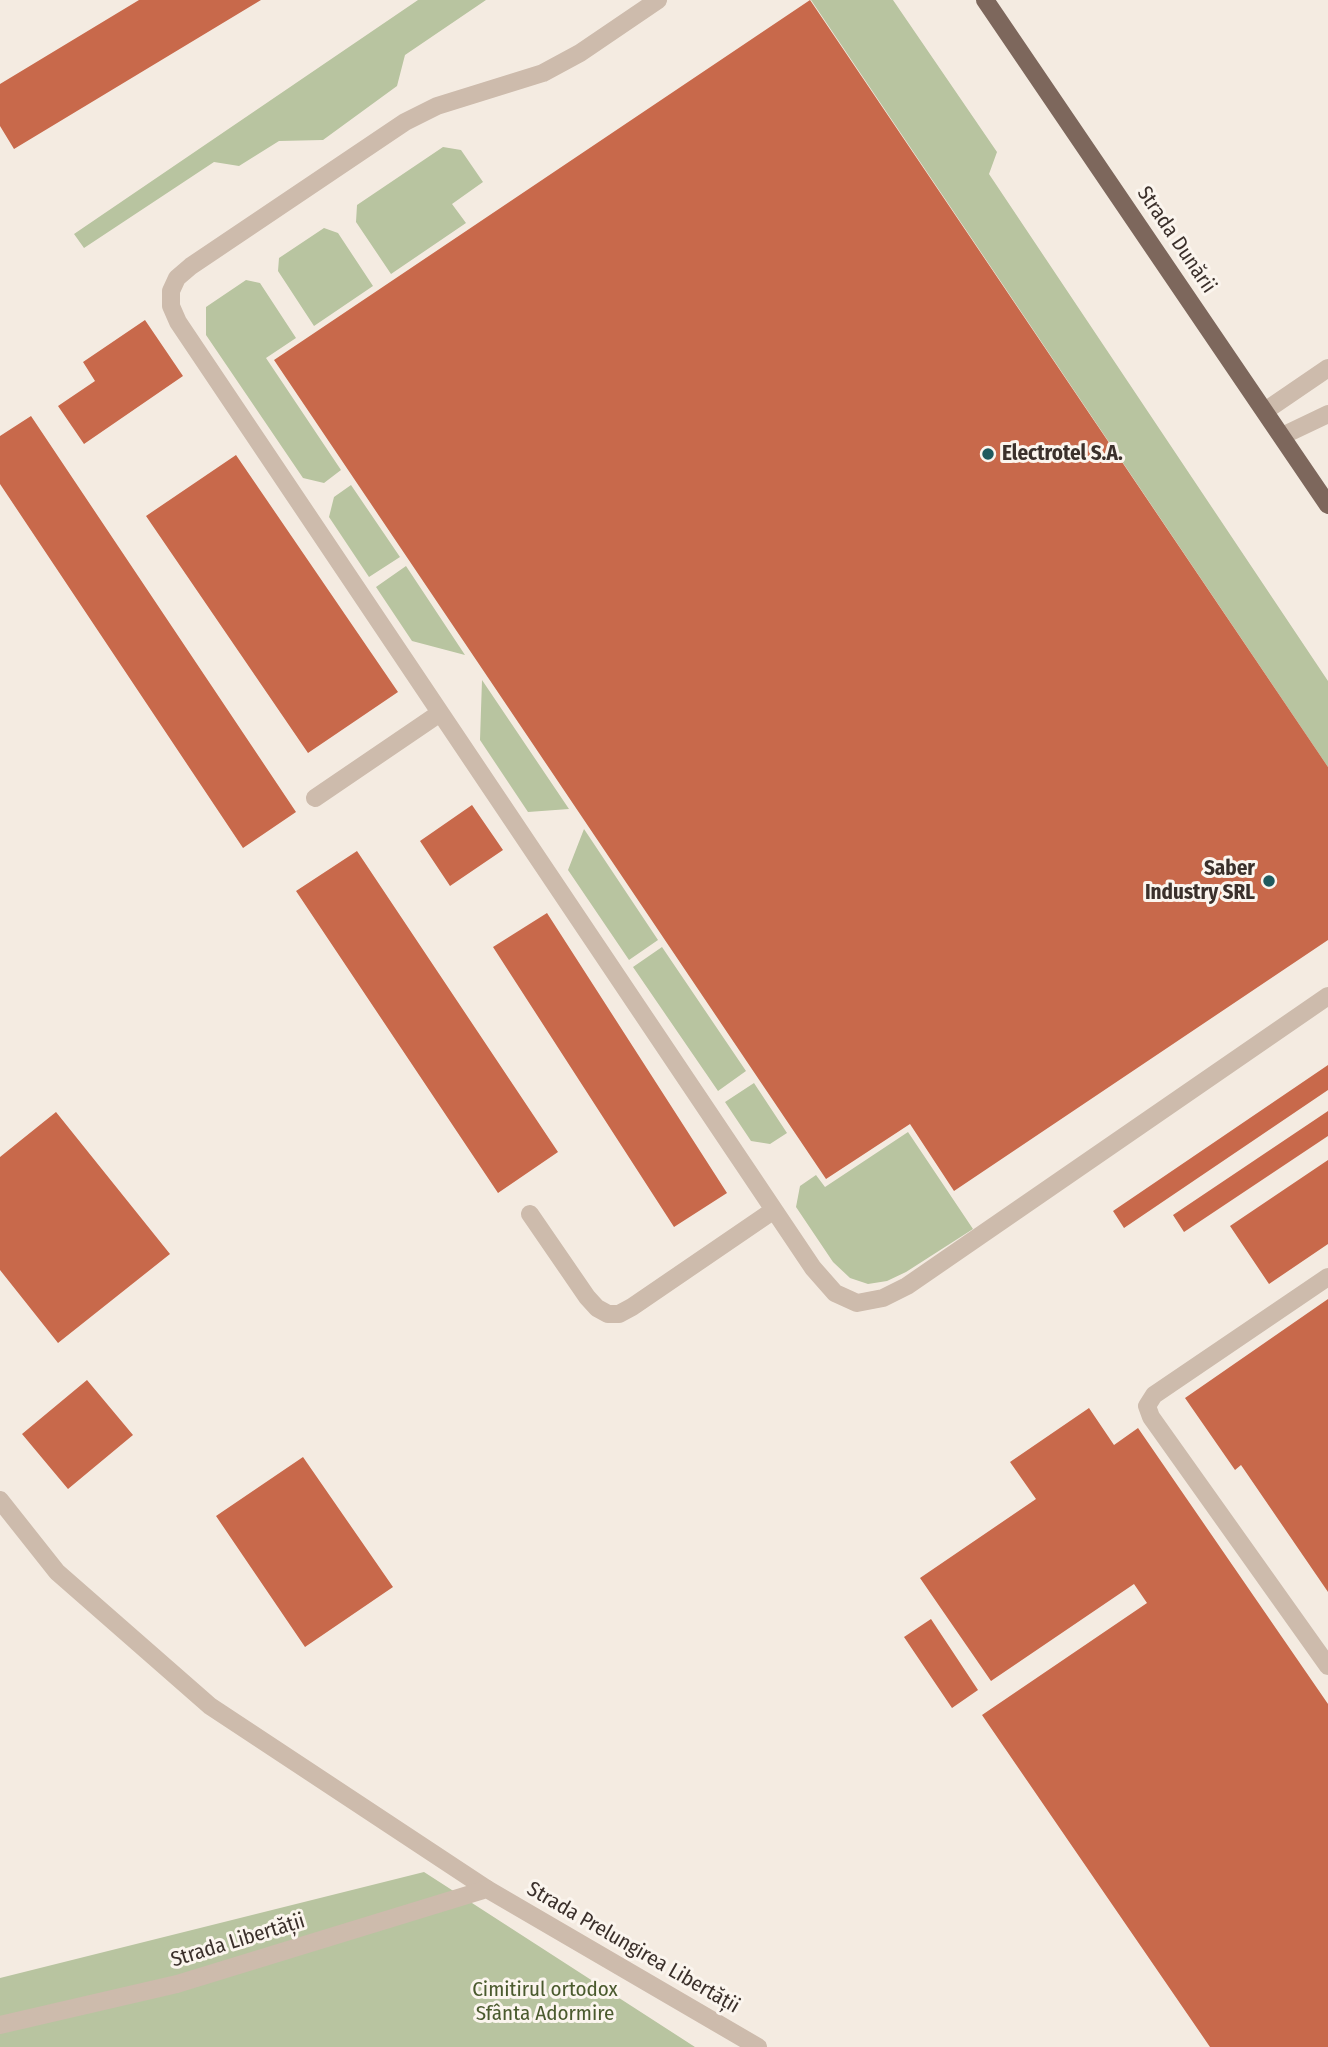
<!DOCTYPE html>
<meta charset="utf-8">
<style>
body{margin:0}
canvas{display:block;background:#f4ebe1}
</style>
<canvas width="1328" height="2047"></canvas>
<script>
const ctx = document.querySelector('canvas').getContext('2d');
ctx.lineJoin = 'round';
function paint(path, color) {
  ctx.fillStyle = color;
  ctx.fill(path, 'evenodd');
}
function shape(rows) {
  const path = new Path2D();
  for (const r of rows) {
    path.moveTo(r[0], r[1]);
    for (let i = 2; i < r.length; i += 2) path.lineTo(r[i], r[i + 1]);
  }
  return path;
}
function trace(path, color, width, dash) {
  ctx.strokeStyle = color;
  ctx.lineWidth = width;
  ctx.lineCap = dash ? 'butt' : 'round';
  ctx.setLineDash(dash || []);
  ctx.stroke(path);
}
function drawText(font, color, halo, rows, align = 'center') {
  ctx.font = font + ' "Fira Sans Condensed",sans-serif';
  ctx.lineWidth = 6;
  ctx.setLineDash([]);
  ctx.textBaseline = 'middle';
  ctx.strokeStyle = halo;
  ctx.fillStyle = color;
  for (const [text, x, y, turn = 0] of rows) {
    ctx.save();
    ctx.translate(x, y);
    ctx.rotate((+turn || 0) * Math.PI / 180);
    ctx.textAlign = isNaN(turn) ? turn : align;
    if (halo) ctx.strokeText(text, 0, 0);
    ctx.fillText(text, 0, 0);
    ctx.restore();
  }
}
paint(shape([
 [418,0,486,0,405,55,397,86,323,140,279,141,239,166,214,162,84,248,74,234],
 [811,0,893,0,997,152,989,174,1328,681,1328,767],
 [443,147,461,150,483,182,452,204,466,223,391,274,356,222,357,205],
 [324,228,338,233,373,286,314,326,278,271,279,258],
 [246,280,260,283,296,338,266,358,341,470,324,483,303,478,206,335,206,307],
 [351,485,400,557,369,577,329,517,334,497],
 [406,566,465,655,412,641,376,587],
 [482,680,569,809,528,812,480,740],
 [584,829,658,940,629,960,568,870],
 [662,947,746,1071,718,1091,633,967],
 [754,1083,787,1133,770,1144,751,1141,725,1102],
 [908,1132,973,1229,906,1272,887,1281,868,1284,850,1278,833,1262,796,1207,800,1186,816,1175,825,1187],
 [424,1872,695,2047,0,2047,0,1978]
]), '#b8c4a0');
paint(shape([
 [139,0,261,0,14,149,0,126,0,84],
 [810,0,1328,767,1328,940,954,1191,910,1124,826,1179,274,360],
 [145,320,183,376,84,444,58,406,95,381,83,362],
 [31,416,296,812,243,848,0,484,0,436],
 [236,455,398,692,308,753,146,516],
 [472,805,503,850,450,886,420,841],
 [357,851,558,1152,498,1193,296,891],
 [547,913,727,1193,674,1227,493,947],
 [1328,1065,1328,1090,1124,1228,1113,1211],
 [1328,1111,1328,1136,1184,1232,1173,1215],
 [56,1112,170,1254,58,1343,0,1270,0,1157],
 [1328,1160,1328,1244,1269,1284,1230,1226],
 [1328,1299,1328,1592,1241,1465,1235,1470,1185,1398],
 [87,1380,133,1435,68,1489,22,1434],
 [1089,1408,1114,1445,1138,1428,1328,1704,1328,2047,1210,2047,982,1715,1147,1603,1134,1584,991,1681,920,1578,1036,1499,1010,1462],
 [303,1457,393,1587,305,1647,216,1516],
 [931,1619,978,1690,952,1708,904,1637]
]), '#c8694b');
trace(shape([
 [658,0,580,53,543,73,437,106,405,122,191,266,177,278,171,291,171,306,178,322,813,1268,835,1293,857,1303,883,1298,907,1286,1328,996],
 [1265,411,1328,368],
 [1282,436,1328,414],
 [315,798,440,713],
 [530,1214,587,1297,597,1308,608,1314,619,1314,632,1307,774,1210],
 [1328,1277,1154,1395,1147,1406,1151,1417,1328,1666],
 [0,1500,57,1572,210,1706,487,1889]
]), '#cdbbac', 18);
trace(shape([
 [0,2025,177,1984,487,1889,758,2047]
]), '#cdbbac', 18);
trace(shape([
 [985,0,1328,505]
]), '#7d675c', 18);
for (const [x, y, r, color] of [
 [988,454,7,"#1f5a5e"],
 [1269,881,7,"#1f5a5e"]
]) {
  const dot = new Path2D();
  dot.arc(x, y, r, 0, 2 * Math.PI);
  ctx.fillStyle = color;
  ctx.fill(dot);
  trace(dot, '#fbf5ee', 2.5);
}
drawText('21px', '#3b302b', '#fbf5ee', [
 ["Strada Dunării",1176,240,56],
 ["Strada Libertății",238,1941,-17],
 ["Strada Prelungirea Libertății",633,1948,30]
]);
drawText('bold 21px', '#3b302b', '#fbf5ee', [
 ["Electrotel S.A.",1002,454],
 ["Saber",1255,869,"right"],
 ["Industry SRL",1255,893,"right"]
], 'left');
drawText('21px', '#4a5a2e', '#fbf5ee', [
 ["Cimitirul ortodox",545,1990],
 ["Sfânta Adormire",545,2014]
]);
</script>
